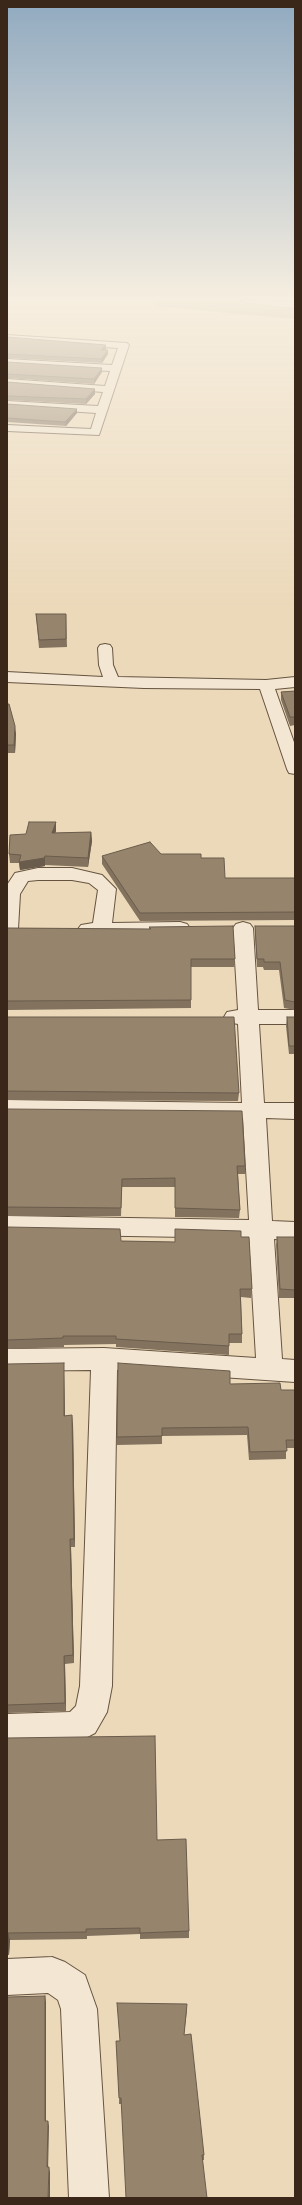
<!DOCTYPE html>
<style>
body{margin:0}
#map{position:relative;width:302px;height:2205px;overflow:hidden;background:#ecd9ba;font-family:"IM FELL Double Pica",serif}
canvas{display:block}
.frame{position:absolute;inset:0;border:8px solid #3a2719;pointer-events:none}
</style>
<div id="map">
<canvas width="302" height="2205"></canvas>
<div class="frame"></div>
</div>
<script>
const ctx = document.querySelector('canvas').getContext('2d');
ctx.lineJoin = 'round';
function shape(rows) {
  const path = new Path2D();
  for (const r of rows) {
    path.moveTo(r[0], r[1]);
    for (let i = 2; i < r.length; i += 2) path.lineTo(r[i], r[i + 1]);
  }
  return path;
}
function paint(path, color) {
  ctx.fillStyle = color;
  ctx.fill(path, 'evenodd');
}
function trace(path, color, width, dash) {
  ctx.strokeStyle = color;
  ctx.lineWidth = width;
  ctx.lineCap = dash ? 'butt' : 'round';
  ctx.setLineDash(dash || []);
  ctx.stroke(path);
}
paint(shape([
 [152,300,242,300,295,305,295,319,164,307,155,305,152,300]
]), '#af9c83');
const minor = shape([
 [242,300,295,302,295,308,247,303,242,300],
 [7,335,127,343,129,345,99,435,7,431,7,425,91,429,96,413,7,407,7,401,98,406,103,392,7,385,7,379,105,386,110,371,7,365,7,359,112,365,118,348,7,341,7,335],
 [105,644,110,645,112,648,113,665,118,677,266,680,295,677,295,687,275,689,295,745,295,774,289,773,287,769,260,689,144,688,7,682,7,672,103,677,99,665,98,648,100,645,105,644],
 [38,868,72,868,102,875,116,889,112,923,180,922,187,924,190,928,187,932,180,934,88,935,81,933,78,929,81,925,93,923,98,890,89,883,72,880,38,880,28,881,20,894,18,929,15,933,7,935,7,885,15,873,38,868],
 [243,922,250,924,253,928,258,1010,295,1010,295,1024,259,1024,264,1103,295,1103,295,1119,266,1118,272,1221,295,1222,295,1240,274,1239,282,1359,295,1360,295,1382,117,1370,112,1686,107,1712,95,1733,74,1744,7,1746,7,1714,70,1712,76,1706,80,1686,91,1370,7,1371,7,1349,104,1348,256,1358,249,1238,7,1234,7,1216,249,1220,243,1118,7,1116,7,1100,242,1103,238,1024,227,1022,224,1017,227,1012,238,1010,233,928,236,924,243,922],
 [52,1957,65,1962,85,1975,97,2009,109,2198,69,2198,61,2009,58,2000,48,1993,7,1995,7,1959,52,1957]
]);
trace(minor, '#665441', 2);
paint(minor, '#f3e6d2');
paint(shape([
 [7,337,106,349,105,350,108,354,102,363,7,358],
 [7,362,102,372,94,384,7,378],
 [7,382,95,389,95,394,86,404,7,400],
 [7,404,77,413,66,426,7,422],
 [36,614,66,614,67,647,39,648],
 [295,691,295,725,290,726,281,700,281,692],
 [7,704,16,734,15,753,7,753],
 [56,822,56,831,55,833,91,832,92,841,88,867,45,865,45,866,20,870,19,863,10,863,9,854,26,834],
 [161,854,201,858,225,878,295,878,295,920,140,921,102,864,102,856],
 [255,926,295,926,295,1010,284,1008,279,970,264,970,263,967,257,967,255,934],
 [149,927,235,959,234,967,191,967,191,1008,7,1010,7,928,149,929],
 [7,1017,239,1093,238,1101,7,1100],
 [287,1017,295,1017,295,1054,289,1054,286,1026],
 [7,1109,245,1166,245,1174,238,1174,240,1210,239,1218,175,1217,175,1187,122,1187,121,1216,7,1216],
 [7,1227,121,1241,175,1242,241,1237,252,1289,251,1298,241,1297,242,1334,242,1343,229,1343,229,1355,116,1347,116,1344,64,1345,64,1347,7,1349],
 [277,1237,295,1237,295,1298,279,1298,276,1245],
 [7,1364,64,1372,65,1416,73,1424,75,1547,71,1547,74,1663,65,1664,66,1711,7,1713],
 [230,1384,281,1390,295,1390,295,1448,286,1448,286,1459,249,1460,247,1435,162,1436,162,1444,117,1445,117,1437],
 [7,1738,157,1840,189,1931,189,1938,140,1939,140,1934,87,1936,87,1939,10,1940,9,1955,7,1955],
 [187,2010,184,2035,204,2155,204,2160,203,2160,122,2104,119,2104,120,2041]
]), '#82725e');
paint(shape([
 [106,345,106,349,101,354,101,350],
 [108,350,108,354,102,363,101,359],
 [102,368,102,372,94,384,94,379],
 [95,389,95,394,86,404,86,399],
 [77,409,77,413,66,426,65,422],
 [15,726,16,734,15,753,14,745],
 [56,822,56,831,52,842,52,833],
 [91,832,92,841,88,867,88,858],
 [45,856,45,866,20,870,19,862],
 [64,1363,64,1372,65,1424,64,1416],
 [72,1415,73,1424,75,1547,74,1539],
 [70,1539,71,1547,74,1663,73,1655],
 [64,1656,65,1664,66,1711,65,1703],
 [8,1933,10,1940,9,1955,8,1949],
 [45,1996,46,2002,46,2126,45,2121],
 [48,2121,49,2126,48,2172,47,2167],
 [49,2167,50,2172,50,2198,48,2198]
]), '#6a5c4c');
const building = shape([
 [7,337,106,345,101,350,108,350,101,359,7,354,7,337],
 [7,362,102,368,94,379,7,374,7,362],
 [7,382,95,389,86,399,7,396,7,382],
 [7,404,77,409,65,422,7,418,7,404],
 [36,614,66,614,66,639,39,640,36,614],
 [295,691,295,717,290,717,281,692,295,691],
 [7,704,9,704,15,726,14,745,7,745,7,704],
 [29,822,56,822,52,833,91,832,88,858,45,856,44,858,19,862,21,855,9,854,10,835,26,834,29,822],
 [150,842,161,854,201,854,201,858,224,858,225,878,295,878,295,912,140,913,102,856,150,842],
 [233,926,235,959,191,959,191,1000,7,1001,7,928,151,929,149,927,233,926],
 [255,926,295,926,295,1002,285,1000,280,962,264,962,264,959,257,959,255,926],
 [7,1017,234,1017,239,1093,7,1091,7,1017],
 [287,1017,295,1017,295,1046,289,1046,287,1017],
 [7,1109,242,1111,245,1166,237,1166,240,1210,175,1208,175,1178,122,1179,121,1208,7,1207,7,1109],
 [7,1227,120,1229,121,1241,175,1242,175,1229,241,1231,241,1237,249,1237,252,1289,240,1289,242,1334,229,1334,229,1346,116,1339,116,1336,63,1336,63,1338,7,1340,7,1227],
 [277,1237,295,1237,295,1290,280,1289,277,1237],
 [64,1363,64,1416,72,1415,74,1539,70,1539,73,1655,64,1656,65,1703,7,1705,7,1364,64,1363],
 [118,1363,230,1371,230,1384,280,1383,281,1390,295,1390,295,1440,286,1440,287,1451,250,1452,248,1427,162,1428,162,1436,117,1437,118,1363],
 [155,1736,157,1840,186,1839,189,1931,140,1933,140,1928,86,1929,86,1932,8,1933,8,1949,7,1949,7,1738,155,1736],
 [45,1996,45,2121,48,2121,47,2167,49,2167,48,2198,7,2198,7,1997,45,1996],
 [117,2003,187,2004,184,2035,191,2034,204,2155,202,2155,207,2198,126,2198,121,2098,119,2098,116,2041,120,2041,117,2003]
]);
paint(building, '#97846d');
trace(building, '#6a5c4c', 1);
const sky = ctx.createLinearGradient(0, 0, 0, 609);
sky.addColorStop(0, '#91aac0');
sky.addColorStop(0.49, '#f6eee0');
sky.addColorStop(1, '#f6eee000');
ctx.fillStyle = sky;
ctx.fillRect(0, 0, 302, 609);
</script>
